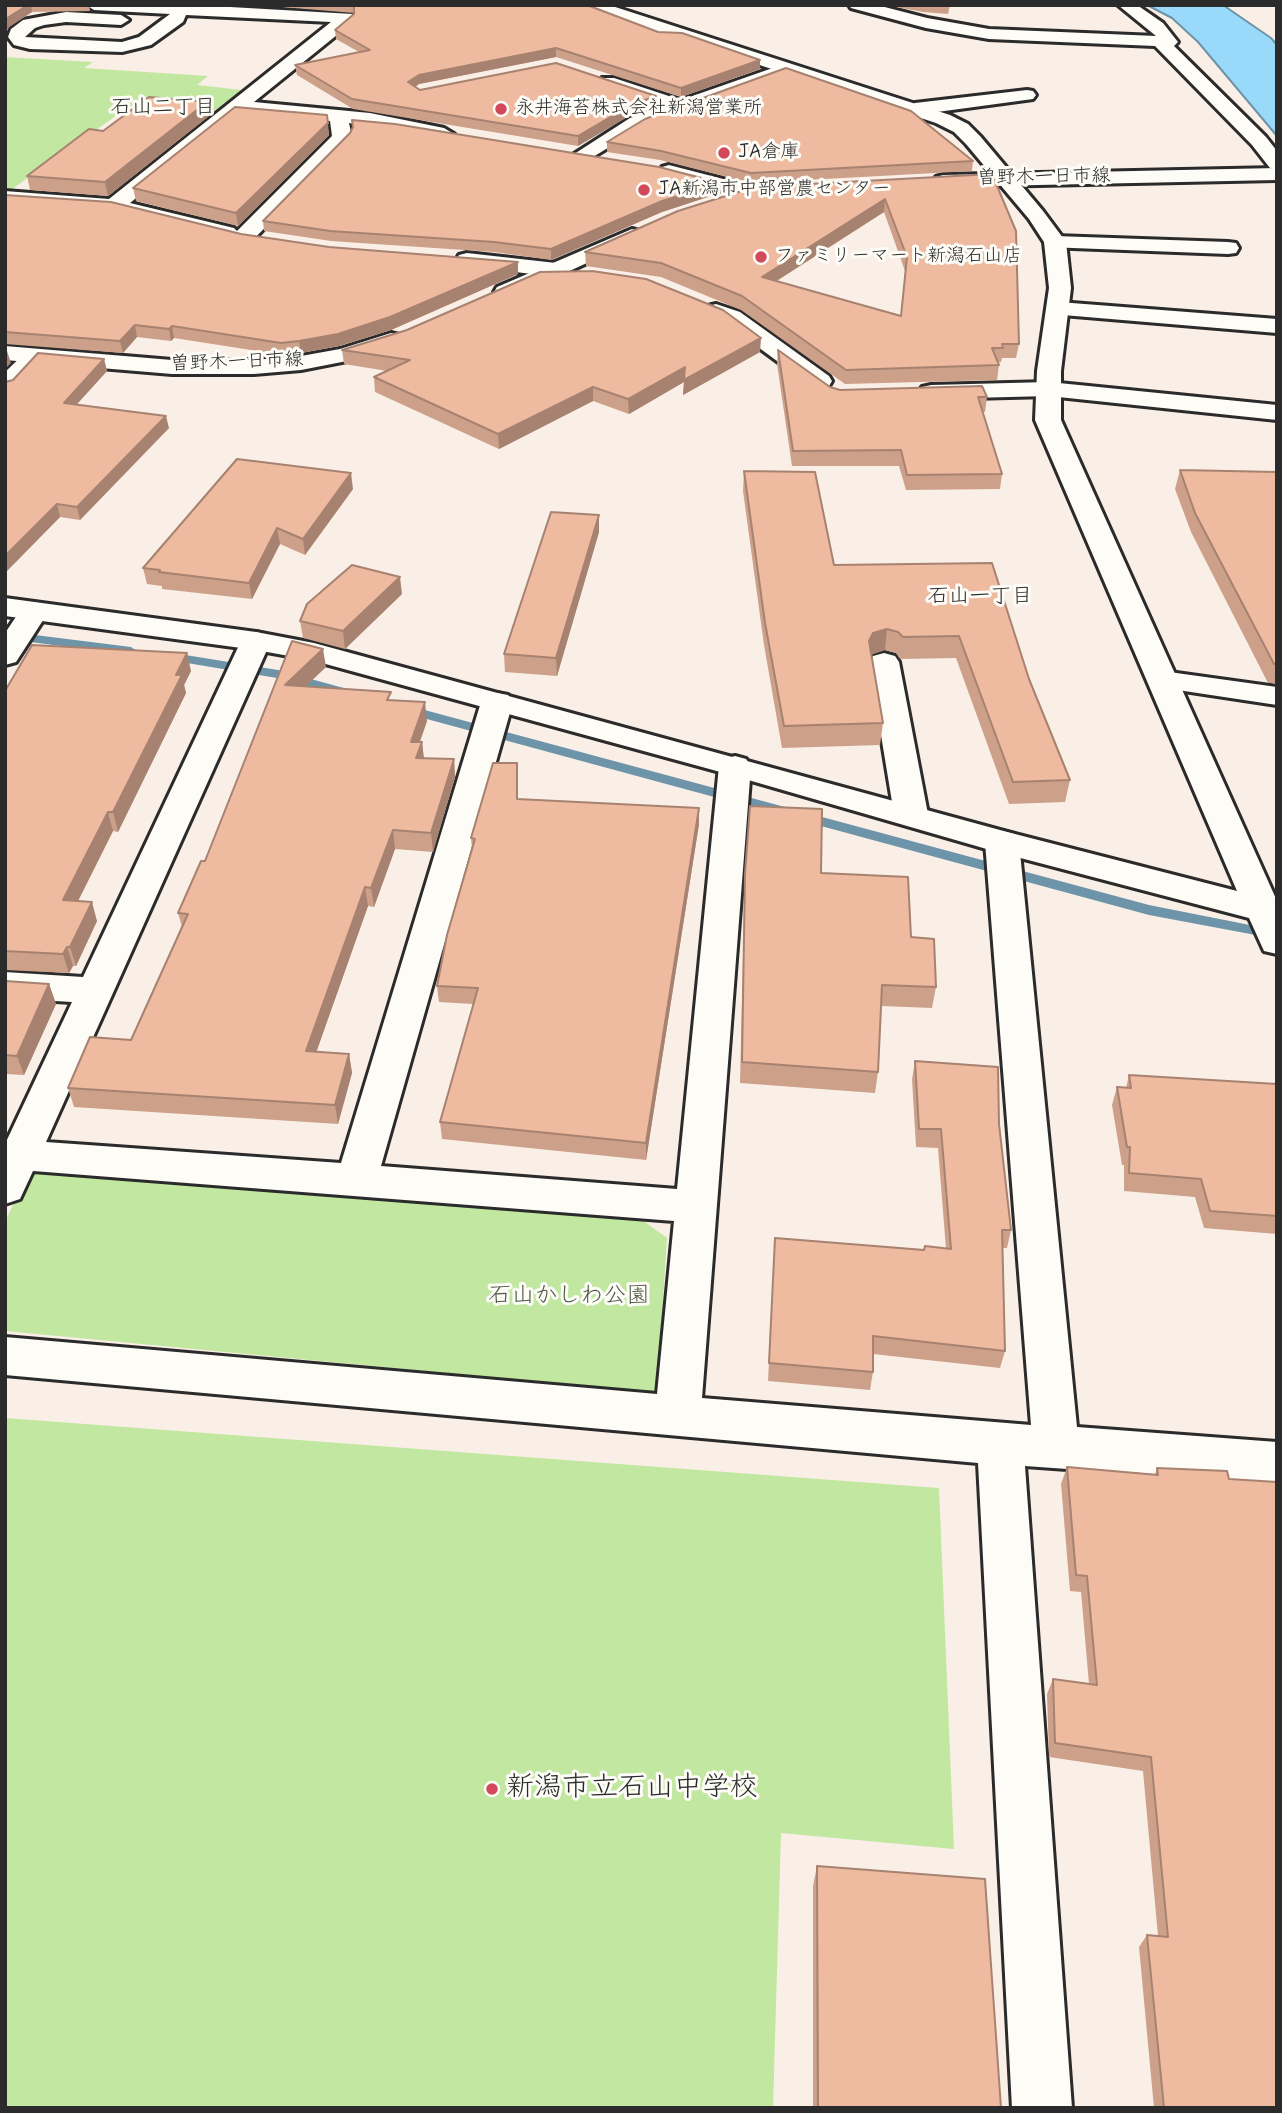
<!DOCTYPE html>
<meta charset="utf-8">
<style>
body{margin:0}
#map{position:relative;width:1282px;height:2113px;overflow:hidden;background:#faefe6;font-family:Mynerve,sans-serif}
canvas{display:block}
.frame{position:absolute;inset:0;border:7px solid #2b2b2b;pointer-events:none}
</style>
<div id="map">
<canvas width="1282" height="2113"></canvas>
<div class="frame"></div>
</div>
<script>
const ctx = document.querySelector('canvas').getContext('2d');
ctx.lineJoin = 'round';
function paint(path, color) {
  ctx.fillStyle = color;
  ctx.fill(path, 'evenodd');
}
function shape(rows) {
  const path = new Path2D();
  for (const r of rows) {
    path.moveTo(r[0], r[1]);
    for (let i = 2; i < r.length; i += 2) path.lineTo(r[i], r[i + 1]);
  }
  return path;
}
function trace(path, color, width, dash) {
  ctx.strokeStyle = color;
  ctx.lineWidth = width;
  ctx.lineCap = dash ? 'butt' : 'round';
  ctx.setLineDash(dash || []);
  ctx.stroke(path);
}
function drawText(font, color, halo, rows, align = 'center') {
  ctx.font = font + ' Mynerve,"Klee One",sans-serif';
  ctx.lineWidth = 6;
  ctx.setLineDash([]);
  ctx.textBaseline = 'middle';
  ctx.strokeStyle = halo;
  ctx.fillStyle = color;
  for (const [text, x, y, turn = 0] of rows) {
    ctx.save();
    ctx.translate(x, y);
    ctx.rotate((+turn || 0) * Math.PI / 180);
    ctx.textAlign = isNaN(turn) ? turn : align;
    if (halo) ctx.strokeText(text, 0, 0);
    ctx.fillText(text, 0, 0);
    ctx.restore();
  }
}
paint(shape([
 [5,57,93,62,84,68,208,76,197,85,242,90,210,114,130,106,12,189,5,188],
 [30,1169,634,1214,667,1238,657,1393,5,1331,5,1222],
 [5,1418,939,1488,954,1849,781,1833,773,2108,5,2108]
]), '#c1e7a1');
const water = shape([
 [1147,5,1223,5,1271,38,1277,45,1277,136,1198,42,1172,18,1147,5]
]);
paint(water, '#99dafb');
trace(water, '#6d94a8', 2);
paint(shape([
 [11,632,131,647,137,651,131,655,7,639,5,636,11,632],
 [167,652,278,670,351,690,353,693,347,697,277,678,163,659,163,653,167,652],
 [406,705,1149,905,1275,930,1277,939,1149,915,401,712,401,706,406,705]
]), '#6d94a8');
const minor = shape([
 [86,5,195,5,353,14,355,18,353,22,254,102,370,113,444,128,454,134,444,140,349,123,352,137,349,141,251,242,243,243,235,242,232,237,227,238,114,211,5,203,5,191,109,199,331,22,186,15,183,22,151,45,122,52,30,49,14,45,8,37,11,29,23,20,66,12,121,15,129,20,121,25,66,22,44,25,35,28,25,37,122,42,139,37,170,14,94,10,86,5],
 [241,112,330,121,332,136,237,231,234,228,130,203,241,112],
 [849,5,877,5,927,18,989,29,1156,36,1118,5,1137,5,1163,23,1178,42,1174,46,1266,137,1277,151,1277,170,1270,168,1252,145,1155,46,989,39,926,28,851,8,849,5],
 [787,63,796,68,793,72,644,126,588,160,581,162,571,156,630,118,664,106,602,86,599,82,602,78,614,78,681,100,787,63],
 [1027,90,1033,91,1036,95,1033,99,915,115,906,109,915,103,1027,90],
 [669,165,758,188,761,192,758,196,751,198,662,175,659,171,662,167,669,165],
 [1055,236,1228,242,1236,243,1239,248,1236,253,1228,254,1047,247,1044,242,1047,237,1055,236],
 [467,253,556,263,564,265,567,270,564,275,556,277,459,265,456,260,459,255,467,253],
 [1059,302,1277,319,1277,333,1051,314,1048,309,1051,304,1059,302],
 [716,304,740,312,829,376,832,381,829,386,820,388,811,386,724,322,708,316,705,311,708,306,716,304],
 [35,349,43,351,47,356,14,391,5,393,5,372,27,351,35,349],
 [1049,382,1277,405,1277,420,1049,396,931,399,922,397,919,392,922,387,931,385,1049,382],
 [34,602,44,605,49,611,16,662,5,665,5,633,24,605,34,602],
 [256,632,267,635,271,641,46,1142,341,1163,481,702,486,695,497,693,508,695,513,702,381,1166,677,1189,719,766,724,759,735,756,746,759,751,766,702,1398,1031,1425,985,842,990,834,1002,831,1014,834,1019,842,1077,1427,1277,1442,1277,1484,1025,1466,1072,2108,1012,2108,978,1463,5,1375,5,1337,657,1394,674,1221,33,1171,20,1199,5,1204,5,1144,72,1002,5,998,5,972,83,977,241,641,245,635,256,632],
 [884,653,895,656,899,662,928,814,923,821,911,824,899,821,894,814,869,662,873,656,884,653],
 [1162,671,1277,687,1277,705,1151,686,1147,680,1151,674,1162,671]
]);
const tertiary = shape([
 [584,5,609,5,950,115,968,124,980,136,1043,211,1066,242,1071,288,1061,371,1061,420,1277,901,1277,954,1264,951,1249,918,990,850,724,773,311,660,256,650,5,616,5,598,256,632,314,643,1011,833,1237,891,1035,420,1037,371,1049,288,1044,242,1029,219,966,144,954,132,936,123,586,8,584,5]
]);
const secondary = shape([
 [1277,168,1277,180,943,187,936,185,933,181,936,177,943,175,1277,168],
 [632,229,639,231,643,235,639,239,513,297,497,297,494,292,497,287,632,229],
 [391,333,399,335,403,340,399,345,352,360,301,370,254,374,172,374,5,360,5,346,172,360,254,360,301,356,340,349,391,333]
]);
trace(minor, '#2b2b2b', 6);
trace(tertiary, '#2b2b2b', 6);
trace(secondary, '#2b2b2b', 6);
paint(minor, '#fdfcf7');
paint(tertiary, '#fdfcf7');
paint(secondary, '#fdfcf7');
paint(shape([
 [5,5,89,5,90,11,32,12,9,27,5,34],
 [279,5,587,5,760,69,681,97,556,57,419,84,415,87,420,90,656,96,656,106,629,116,578,146,353,109,297,75,295,65,359,52,336,39,335,30,354,14,354,13,282,7],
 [885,5,950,5,948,14,923,12],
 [209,116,108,196,30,190,27,176,103,131],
 [352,120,721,183,720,193,662,212,551,260,494,252,331,241,264,231,263,221,350,133,353,127],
 [329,135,238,226,136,201,133,188],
 [607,142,973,161,972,171,751,183,660,160,607,152],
 [992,174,1019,344,1016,358,1002,358,1001,362,998,362,999,365,997,380,845,384,741,310,661,277,586,266,585,252],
 [884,212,905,271,901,316,776,281],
 [5,195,241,234,329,247,518,262,518,274,391,330,339,346,301,353,283,355,174,338,171,341,137,337,123,353,5,344],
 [407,330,760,352,683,395,684,382,629,414,593,401,499,449,375,392,374,377,387,371,344,364,342,350],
 [778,350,830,387,840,390,987,397,985,412,983,412,1002,474,1000,489,906,490,899,466,792,466,777,364],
 [104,359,107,371,77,404,169,428,80,520,60,517,5,573,5,382],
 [1180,470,1277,472,1277,683,1268,683,1191,532,1175,489],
 [744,471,834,565,992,563,1029,679,1070,780,1065,802,1009,804,956,658,900,659,896,653,885,650,871,654,883,723,880,745,782,748,764,645,743,491],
 [353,489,305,555,280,544,252,599,162,589,162,586,147,584,143,568],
 [599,515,599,532,557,676,505,672,504,654],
 [402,594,345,649,303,638,300,621],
 [292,641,326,667,306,686,392,700,427,721,420,742,422,742,424,758,454,759,455,777,433,852,395,849,374,907,368,906,316,1052,349,1054,352,1073,338,1124,74,1107,68,1088,131,1040,182,927,178,913,205,861],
 [191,671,184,685,186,693,118,832,113,831,78,901,97,921,76,966,73,966,69,973,5,970,5,691],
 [517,763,518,799,699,808,699,824,646,1160,442,1139,440,1122,473,1004,439,1002,437,986,472,850,471,838],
 [821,873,911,937,936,987,932,1008,881,1006,878,1072,875,1093,740,1083,745,874],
 [5,981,49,984,56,1004,24,1075,5,1074],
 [915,1061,999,1124,1011,1230,1007,1248,1003,1248,1005,1351,1000,1368,873,1354,873,1372,870,1390,768,1381,775,1238,924,1250,925,1246,946,1249,938,1148,916,1147,912,1079],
 [1129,1075,1277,1084,1277,1234,1204,1228,1195,1197,1124,1191,1124,1165,1122,1165,1112,1105,1117,1087,1126,1088],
 [1067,1467,1155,1474,1157,1468,1277,2108,1154,2108,1139,1947,1147,1935,1158,1936,1143,1771,1049,1757,1047,1694,1053,1679,1089,1684,1081,1592,1070,1591,1061,1484],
 [817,1866,1001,2108,813,2108,813,1886]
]), '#cda08a');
paint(shape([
 [28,5,31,5,32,12,9,27,5,34,5,22,7,18],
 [556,48,556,57,419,84,409,91,408,82,419,75],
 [760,60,760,69,681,97,681,88],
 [656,96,656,106,629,116,578,146,578,136,629,106],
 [207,102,209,116,108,196,105,182],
 [328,123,329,135,238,226,236,213],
 [721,183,720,193,662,212,551,260,551,249,662,201],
 [885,199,884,212,761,291,762,277],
 [518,262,518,274,391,330,339,346,301,353,299,341],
 [135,325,137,337,123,353,120,341],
 [172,326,174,338,171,341,169,329],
 [761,338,760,352,683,395,684,382,629,414,628,399,685,367],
 [7,351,11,363,5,369,5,353],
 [104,359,107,371,67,415,64,403],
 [593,387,593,401,499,449,498,434],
 [166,416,169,428,80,520,77,507],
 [351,473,353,489,305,555,303,539],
 [57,504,60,517,5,573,5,556],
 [599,515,599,532,557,676,556,658],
 [277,528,280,544,252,599,249,583],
 [400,577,402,594,345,649,343,631],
 [887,629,885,650,871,655,869,641,873,633],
 [323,649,326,667,288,703,285,685],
 [187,653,191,671,184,685,186,693,118,832,113,812],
 [425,702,427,721,413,760,411,742],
 [422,742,424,761,416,758],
 [454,759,455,777,433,852,431,833],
 [699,808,699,824,646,1160,646,1143],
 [108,812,113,831,69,919,63,900],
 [393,830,395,849,374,907,371,888],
 [365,887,368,906,310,1070,306,1051],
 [92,902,97,921,76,966,70,947],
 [67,947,73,966,69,973,63,954],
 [49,984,56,1004,24,1075,17,1056],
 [349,1054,352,1073,338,1124,335,1105]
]), '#a78270');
const building = shape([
 [5,5,28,5,7,18,5,22,5,5],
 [354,5,587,5,658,32,682,33,760,60,681,88,556,48,419,75,408,82,420,90,556,63,656,96,629,106,578,136,352,99,295,65,370,50,335,30,354,14,354,5],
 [786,68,911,111,973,161,751,173,661,151,607,142,645,119,786,68],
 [149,97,207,102,105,182,27,176,89,129,103,131,149,97],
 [235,107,327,115,328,123,236,213,133,188,235,107],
 [352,120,395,124,659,167,721,183,662,201,551,249,494,242,330,231,263,221,350,133,353,127,352,120],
 [992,174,1016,231,1019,344,1002,344,1003,348,992,348,999,365,846,370,742,296,661,263,585,252,678,211,754,187,992,174],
 [885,199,907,257,901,316,762,277,885,199],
 [5,195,111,202,241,234,329,247,518,262,390,317,338,334,299,341,281,343,172,326,169,329,135,325,120,341,5,332,5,195],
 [592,271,646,279,723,310,761,338,684,380,685,367,628,399,593,387,498,434,374,377,410,360,342,350,407,330,540,272,592,271],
 [778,350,830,387,840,390,982,386,987,397,978,397,1002,474,907,475,901,450,793,451,778,350],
 [38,353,104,359,64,403,166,416,77,507,57,504,5,556,5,382,13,380,38,353],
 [237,459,351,473,303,539,277,528,249,583,159,572,160,570,143,568,237,459],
 [1180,470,1277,472,1277,664,1274,664,1195,513,1180,470],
 [744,471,815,472,834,565,992,563,1029,679,1070,780,1013,782,959,636,903,637,898,632,887,629,873,633,869,641,883,723,784,726,765,623,744,471],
 [551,512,599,515,556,658,504,654,551,512],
 [352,565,400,577,343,631,300,621,307,604,352,565],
 [292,641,323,649,285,685,391,692,387,700,425,702,411,742,422,742,416,758,454,759,431,833,393,830,371,888,365,887,306,1051,349,1054,335,1105,68,1088,90,1037,131,1040,188,914,178,913,201,861,205,861,292,641],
 [32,645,187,653,176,675,182,675,113,812,108,812,63,900,92,902,70,947,67,947,63,954,5,951,5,691,32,645],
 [493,763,517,763,517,799,699,808,646,1143,440,1122,478,988,437,986,447,935,475,839,471,838,493,763],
 [750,806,822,809,821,873,908,877,911,937,934,939,936,987,882,985,878,1072,742,1062,745,874,750,806],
 [5,981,49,984,17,1056,5,1055,5,981],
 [915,1061,998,1067,999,1124,1011,1230,1002,1230,1005,1351,873,1336,873,1372,769,1363,775,1238,924,1250,925,1246,951,1249,941,1129,919,1129,915,1061],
 [1129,1075,1277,1084,1277,1216,1210,1211,1201,1179,1129,1173,1130,1147,1127,1147,1117,1087,1131,1088,1129,1075],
 [1067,1467,1158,1475,1157,1468,1227,1471,1229,1479,1277,1482,1277,2108,1164,2108,1147,1935,1168,1937,1151,1757,1055,1743,1053,1679,1097,1685,1087,1576,1076,1575,1067,1467],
 [817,1866,985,1879,1001,2108,818,2108,817,1866]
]);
paint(building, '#eebaa0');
trace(building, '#a78270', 2);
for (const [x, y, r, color] of [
 [501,109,7,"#d1495b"],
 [724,153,7,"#d1495b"],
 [644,190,7,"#d1495b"],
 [761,257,7,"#d1495b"],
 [492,1789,7,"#d1495b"]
]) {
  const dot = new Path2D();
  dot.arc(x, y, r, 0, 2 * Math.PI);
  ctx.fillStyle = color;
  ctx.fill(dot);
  trace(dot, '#fdfcf7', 2.5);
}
drawText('19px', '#2b2b2b', '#fdfcf7', [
 ["永井海苔株式会社新潟営業所",515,109],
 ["JA倉庫",738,153],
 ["JA新潟市中部営農センター",658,190],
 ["ファミリーマート新潟石山店",775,257]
], 'left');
drawText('19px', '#2b2b2b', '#fdfcf7', [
 ["曽野木一日市線",1044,178,-1],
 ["曽野木一日市線",237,363,-2]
]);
drawText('21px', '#2b2b2b', '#fdfcf7', [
 ["石山二丁目",163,109],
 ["石山一丁目",980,598]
]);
drawText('23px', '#505a48', '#fdfcf7', [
 ["石山かしわ公園",569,1297]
]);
drawText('28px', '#2b2b2b', '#fdfcf7', [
 ["新潟市立石山中学校",506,1789]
], 'left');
</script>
